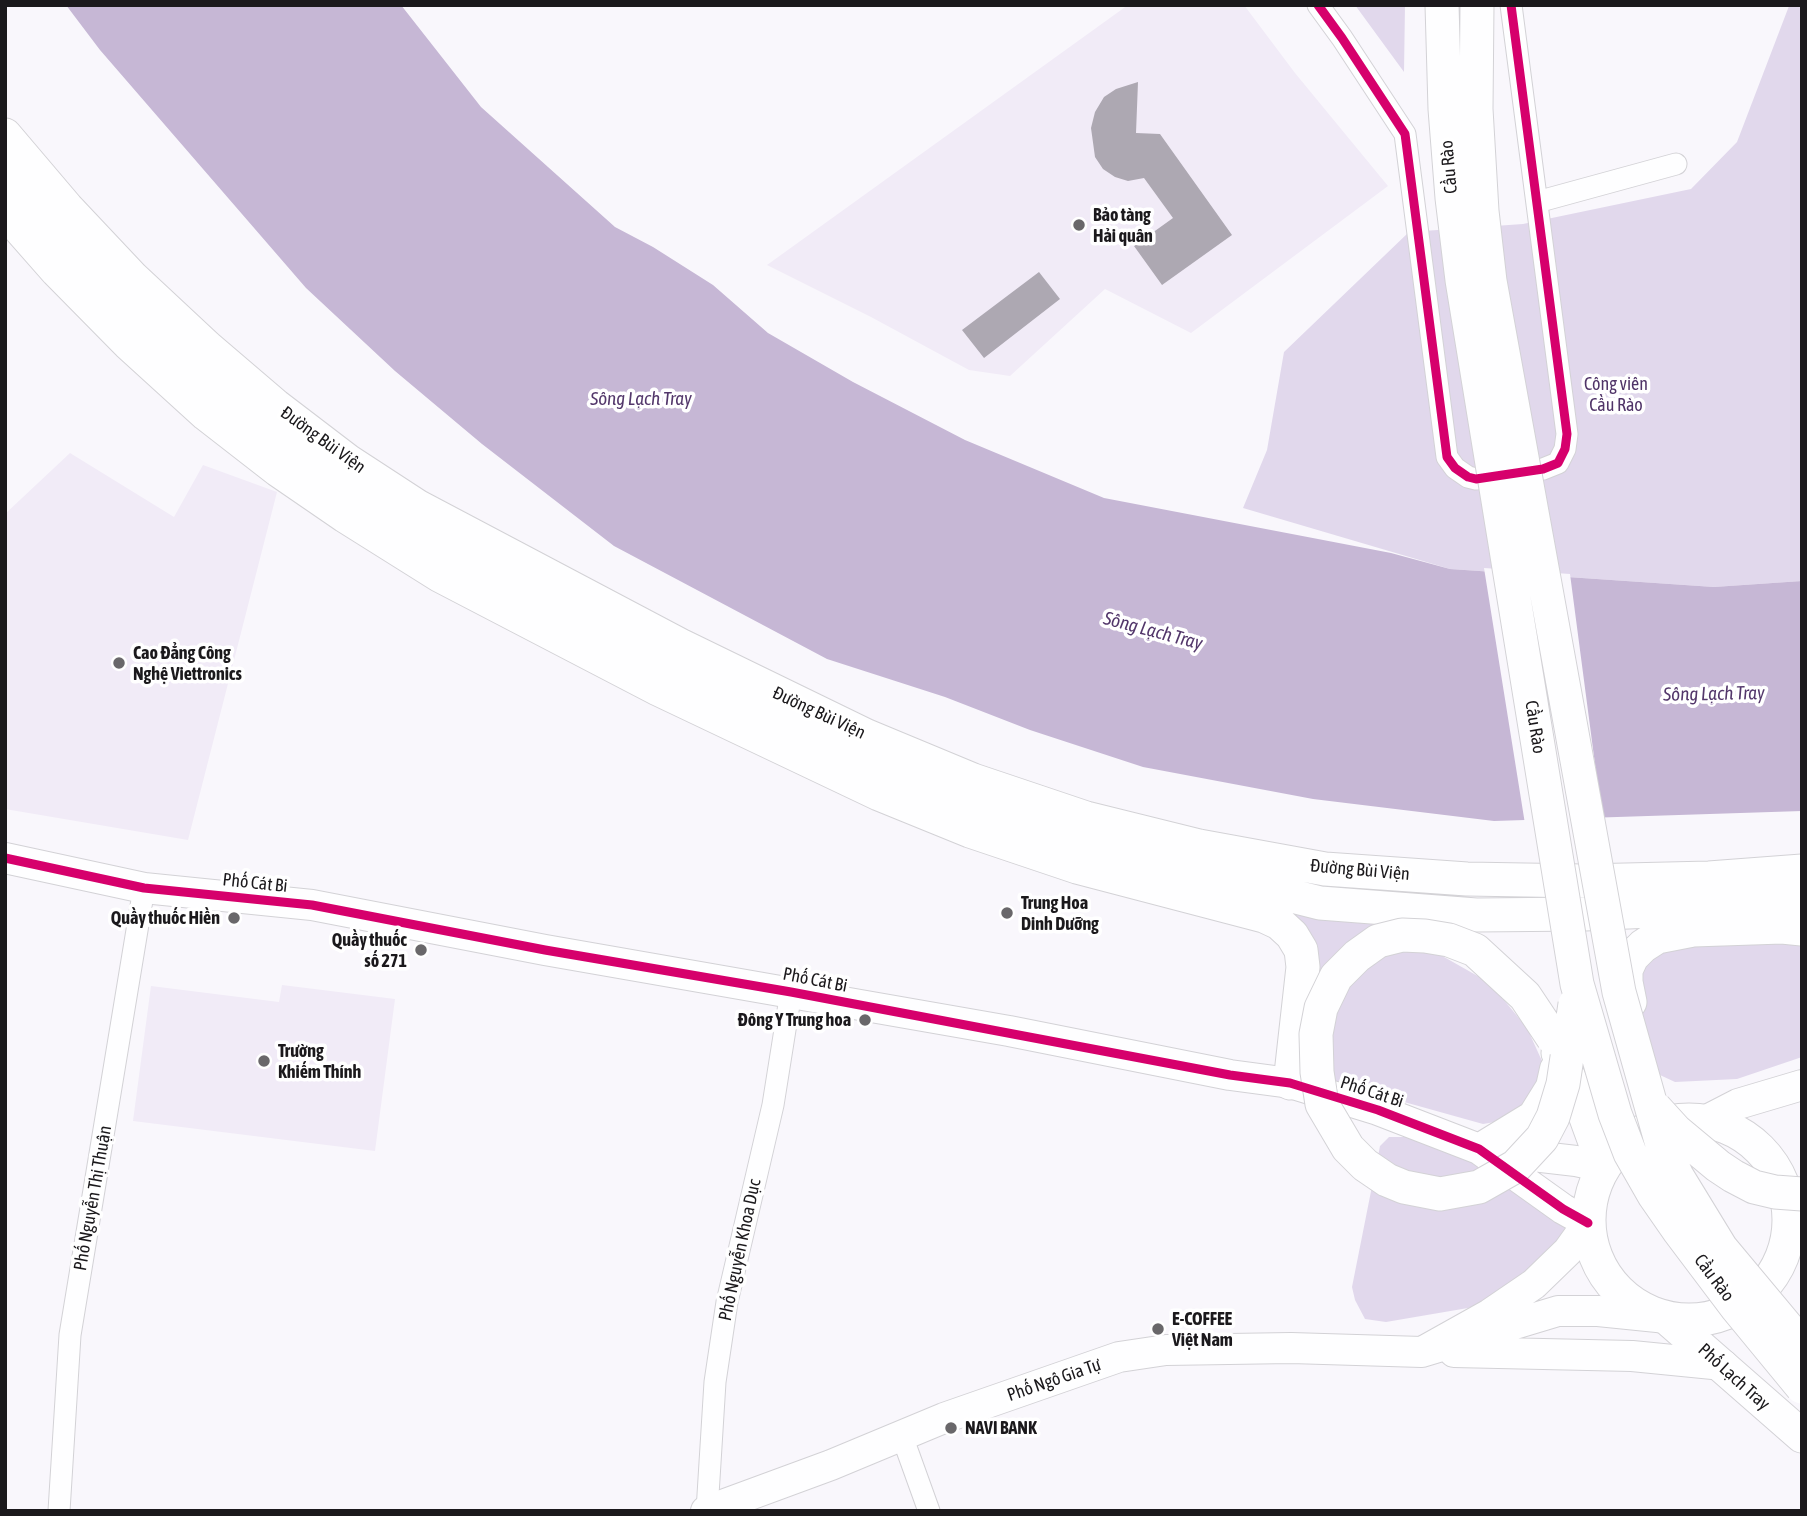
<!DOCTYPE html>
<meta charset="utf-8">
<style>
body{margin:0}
#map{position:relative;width:1807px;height:1516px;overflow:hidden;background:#f9f7fc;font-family:"Asap Condensed",sans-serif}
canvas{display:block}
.frame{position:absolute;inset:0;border:7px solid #1b191c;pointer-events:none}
</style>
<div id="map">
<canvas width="1807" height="1516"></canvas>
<div class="frame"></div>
</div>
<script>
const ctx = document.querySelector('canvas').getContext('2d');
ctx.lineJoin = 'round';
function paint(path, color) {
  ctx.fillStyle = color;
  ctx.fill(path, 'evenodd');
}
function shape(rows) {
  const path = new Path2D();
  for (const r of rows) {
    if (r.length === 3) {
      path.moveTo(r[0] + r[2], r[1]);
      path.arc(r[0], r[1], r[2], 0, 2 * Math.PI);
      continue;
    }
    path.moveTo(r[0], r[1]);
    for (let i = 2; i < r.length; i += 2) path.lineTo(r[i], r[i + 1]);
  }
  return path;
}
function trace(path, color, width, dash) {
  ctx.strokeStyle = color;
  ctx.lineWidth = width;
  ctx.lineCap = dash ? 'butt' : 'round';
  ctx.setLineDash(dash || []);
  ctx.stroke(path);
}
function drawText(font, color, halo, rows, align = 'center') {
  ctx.font = font + ' "Asap Condensed",sans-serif';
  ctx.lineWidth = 7;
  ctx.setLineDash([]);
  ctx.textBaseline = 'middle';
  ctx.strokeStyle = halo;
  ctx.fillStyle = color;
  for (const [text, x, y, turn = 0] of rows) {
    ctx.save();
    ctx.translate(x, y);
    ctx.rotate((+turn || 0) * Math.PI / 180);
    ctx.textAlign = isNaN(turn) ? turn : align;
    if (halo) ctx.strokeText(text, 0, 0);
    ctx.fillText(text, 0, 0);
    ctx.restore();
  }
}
paint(shape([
 [1128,5,1244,5,1295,73,1388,186,1191,333,1105,289,1010,376,969,370,871,317,767,265],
 [70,453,174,517,203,465,277,492,188,840,5,809,5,514],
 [282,985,395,999,375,1151,133,1121,151,986,279,1002]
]), '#f1ebf7');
paint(shape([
 [1355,5,1405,5,1404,72],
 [1802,5,1802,581,1714,587,1450,569,1243,508,1267,450,1284,352,1409,232,1523,224,1691,189,1737,142,1789,6],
 [1280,911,1395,921,1437,953,1490,983,1527,1028,1542,1061,1540,1084,1524,1109,1501,1121,1483,1124,1311,1076],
 [1802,911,1802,1057,1737,1079,1675,1082,1647,1069,1616,955,1627,937,1667,920],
 [1389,1137,1409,1137,1492,1165,1562,1217,1570,1235,1501,1299,1468,1308,1386,1322,1365,1319,1355,1300,1352,1287,1380,1146]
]), '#e1d8ec');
paint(shape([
 [66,5,401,5,481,107,615,227,653,247,713,285,768,333,853,382,965,440,1104,498,1391,553,1450,569,1714,587,1802,581,1802,811,1494,821,1313,799,1143,767,1030,730,945,697,827,659,614,546,482,444,395,371,306,288,100,50]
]), '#c6b7d5');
paint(shape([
 [1484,568,1570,574,1598,787,1605,820,1525,824]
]), '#f9f7fc');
paint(shape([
 [1138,82,1136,133,1160,134,1232,235,1162,285,1134,246,1173,218,1144,178,1128,181,1115,177,1103,169,1095,157,1091,128,1095,112,1104,97,1116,89],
 [1039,272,1060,299,984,358,962,330]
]), '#ada8b2');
const street = shape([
 [1318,5,1342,38,1405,134,1447,457,1455,468,1468,477,1476,479,1543,469,1558,463,1565,449,1567,434,1511,5],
 [1537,202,1676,164],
 [902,1436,929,1511],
 [59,1511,70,1335,144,888],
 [707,1511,715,1382,727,1302,773,1105,791,992]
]);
const secondary = shape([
 [5,858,144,888,312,905,545,950,1009,1031,1230,1075,1290,1083,1378,1110,1479,1149,1563,1209,1588,1223,1568,1251,1534,1284,1490,1314,1422,1352],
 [1705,1121,1738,1104,1802,1085],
 [1479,1149,1533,1116,1551,1087,1555,1069],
 [1507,1153,1576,1161,1604,1167],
 [1454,1352,1632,1356,1723,1365],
 [706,1511,831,1465,944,1418,1119,1357,1166,1350,1291,1348,1422,1352,1558,1311,1598,1311,1667,1318]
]);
const primary = shape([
 [5,135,67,208,132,277,207,347,276,406,348,461,417,506,680,645,867,736,973,780,1086,818,1199,846,1325,869,1467,879,1584,881,1709,878,1802,871],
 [5,173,48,224,113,294,186,364,333,481,406,528,577,622,857,758,963,802,1085,844,1320,903,1476,915,1585,914,1802,904],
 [5,212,57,271,128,343,206,414,278,470,345,516,439,575,658,689,879,794,970,831,1077,867,1264,916,1279,923,1292,935,1301,950,1303,967,1290,1083],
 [1630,1002,1626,982,1626,970,1632,957,1643,946,1657,937,1693,930,1782,927,1802,929],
 [1558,1053,1581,1104,1604,1167],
 [1689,1220,100],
 [1667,1318,1802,1436]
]);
trace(street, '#d3d2d6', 23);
trace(secondary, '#d3d2d6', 32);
trace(primary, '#d3d2d6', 35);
trace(street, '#fefeff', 21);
trace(secondary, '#fefeff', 30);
trace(primary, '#fefeff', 33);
const primaryBridge = shape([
 [1442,5,1445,109,1452,198,1462,280,1577,984,1615,1114,1630,1153,1654,1195,1679,1231,1737,1308,1802,1387],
 [1477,5,1476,109,1482,211,1490,281,1619,992,1661,1141,1677,1176,1721,1248,1802,1345],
 [1553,1038,1525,996,1475,950,1449,940,1425,936,1402,935,1378,941,1357,956,1336,977,1321,1008,1316,1034,1317,1072,1322,1104,1348,1148,1365,1165,1387,1180,1404,1187,1440,1194,1479,1187,1516,1166,1542,1138,1553,1117,1563,1084,1575,1004],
 [1655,1108,1676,1131,1718,1166,1733,1176,1754,1187,1775,1192,1802,1194]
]);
trace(primaryBridge, '#d3d2d6', 35, []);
trace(primaryBridge, '#fefeff', 33);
trace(shape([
 [1318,5,1342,38,1405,134,1447,457,1455,468,1468,477,1476,479,1543,469,1558,463,1565,449,1567,434,1511,5],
 [5,858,144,888,312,905,545,950,791,992,1230,1075,1290,1083,1378,1110,1479,1149,1563,1209,1588,1223]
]), '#d6006c', 9);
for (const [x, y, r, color] of [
 [1079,225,7,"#69676a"],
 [119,663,7,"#69676a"],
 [1007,913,7,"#69676a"],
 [234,918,7,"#69676a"],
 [421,950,7,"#69676a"],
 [865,1020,7,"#69676a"],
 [264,1061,7,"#69676a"],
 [1158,1329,7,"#69676a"],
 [951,1428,7,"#69676a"]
]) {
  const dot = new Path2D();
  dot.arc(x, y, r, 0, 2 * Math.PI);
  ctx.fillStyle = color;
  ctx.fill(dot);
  trace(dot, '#fff', 2.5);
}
drawText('18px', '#1b191c', '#fff', [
 ["Cầu Rào",1449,167,-95],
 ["Đường Bùi Viện",323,440,36],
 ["Đường Bùi Viện",819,713,25],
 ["Cầu Rào",1535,727,81],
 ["Đường Bùi Viện",1360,870,5],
 ["Phố Cát Bi",255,883,6],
 ["Phố Cát Bi",815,980,11],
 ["Phố Cát Bi",1372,1092,18],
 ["Phố Nguyễn Thị Thuận",93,1198,-80],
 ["Phố Nguyễn Khoa Dục",740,1250,-78],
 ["Cầu Rào",1714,1278,53],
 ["Phố Lạch Tray",1734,1377,42],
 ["Phố Ngô Gia Tự",1054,1380,-19]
]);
drawText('bold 18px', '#1b191c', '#fff', [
 ["Bảo tàng",1093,215],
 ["Hải quân",1093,236],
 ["Cao Đẳng Công",133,653],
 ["Nghệ Viettronics",133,674],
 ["Trung Hoa",1021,903],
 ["Dinh Dưỡng",1021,924],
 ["Quầy thuốc Hiền",220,918,"right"],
 ["Quầy thuốc",407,940,"right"],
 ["số 271",407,961,"right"],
 ["Đông Y Trung hoa",851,1020,"right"],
 ["Trường",278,1051],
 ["Khiếm Thính",278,1072],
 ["E-COFFEE",1172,1319],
 ["Việt Nam",1172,1340],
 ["NAVI BANK",965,1428]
], 'left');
drawText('18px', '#503468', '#fff', [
 ["Công viên",1616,384],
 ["Cầu Rào",1616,405]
]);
drawText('italic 19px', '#53376b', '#fff', [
 ["Sông Lạch Tray",641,399],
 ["Sông Lạch Tray",1153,631,15],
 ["Sông Lạch Tray",1714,694,-1]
]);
</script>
